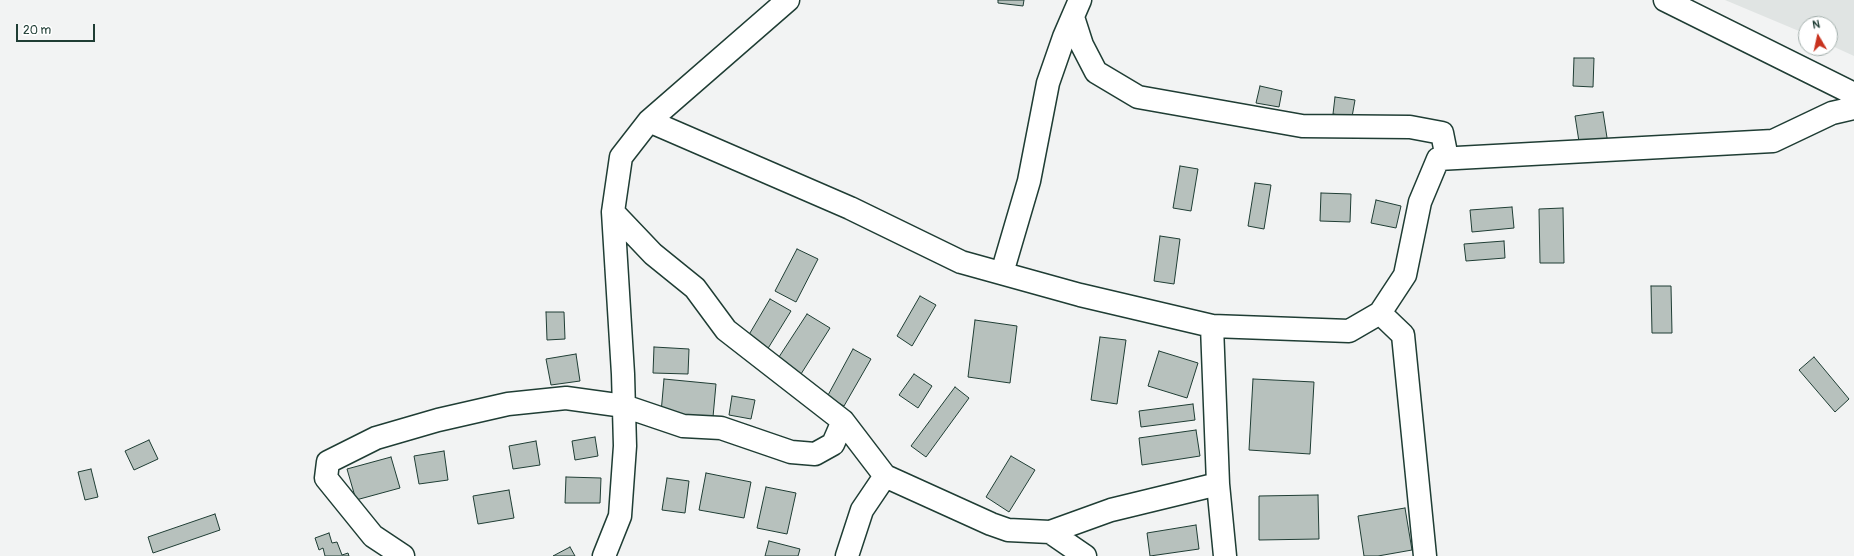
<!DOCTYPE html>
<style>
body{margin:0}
#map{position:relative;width:1854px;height:556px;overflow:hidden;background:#f2f3f3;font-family:Pangolin,sans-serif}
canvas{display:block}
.north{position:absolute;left:1798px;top:16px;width:40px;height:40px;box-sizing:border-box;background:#fff;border:1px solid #a5b1ae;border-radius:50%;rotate:351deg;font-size:11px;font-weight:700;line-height:16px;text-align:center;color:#1f3d34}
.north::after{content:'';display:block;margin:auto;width:14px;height:18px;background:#c8321e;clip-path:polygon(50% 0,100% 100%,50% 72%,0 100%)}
.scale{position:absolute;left:16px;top:24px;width:79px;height:18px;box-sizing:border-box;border:2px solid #1f3d34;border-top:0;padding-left:5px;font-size:12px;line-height:14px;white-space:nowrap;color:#1f3d34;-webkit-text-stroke:3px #fff;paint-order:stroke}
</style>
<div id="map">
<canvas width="1854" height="556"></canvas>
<div class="north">N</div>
<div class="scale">20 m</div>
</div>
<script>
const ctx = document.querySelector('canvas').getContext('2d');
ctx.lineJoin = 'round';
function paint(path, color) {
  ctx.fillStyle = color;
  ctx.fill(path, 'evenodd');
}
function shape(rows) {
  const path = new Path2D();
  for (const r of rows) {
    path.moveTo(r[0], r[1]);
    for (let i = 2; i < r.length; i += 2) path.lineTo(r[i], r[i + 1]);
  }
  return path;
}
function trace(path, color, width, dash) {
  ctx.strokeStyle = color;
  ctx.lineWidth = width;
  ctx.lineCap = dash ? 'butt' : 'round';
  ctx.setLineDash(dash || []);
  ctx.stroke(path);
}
paint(shape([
 [1725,0,1854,0,1854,56,1830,45,1830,24,1806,24,1806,34]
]), '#e0e4e3');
const building = shape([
 [998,0,1024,0,1023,6,998,3,998,0],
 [1574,58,1594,58,1593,87,1573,86,1574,58],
 [1260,86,1282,91,1279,107,1256,103,1260,86],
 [1335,97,1355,100,1352,117,1333,114,1335,97],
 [1603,112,1608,144,1580,148,1575,116,1603,112],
 [1180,166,1198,169,1191,211,1173,208,1180,166],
 [1255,183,1271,185,1264,229,1248,226,1255,183],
 [1321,193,1351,194,1350,222,1320,221,1321,193],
 [1376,200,1401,206,1396,228,1371,223,1376,200],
 [1512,207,1514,228,1472,232,1470,210,1512,207],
 [1563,208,1564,263,1540,263,1539,209,1563,208],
 [1160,236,1180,239,1174,284,1154,281,1160,236],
 [1504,241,1505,258,1466,261,1464,244,1504,241],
 [797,249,818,259,796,302,775,291,797,249],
 [1651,286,1671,286,1672,333,1652,333,1651,286],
 [920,296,936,305,912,346,897,336,920,296],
 [770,299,791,311,767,350,747,338,770,299],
 [546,312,564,312,565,339,547,340,546,312],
 [807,314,830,328,801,374,777,360,807,314],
 [975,320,1017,326,1010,383,968,377,975,320],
 [1100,337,1126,340,1117,404,1091,400,1100,337],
 [654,347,689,349,688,374,653,373,654,347],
 [853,349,871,359,844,406,827,397,853,349],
 [1159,351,1198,363,1187,398,1148,386,1159,351],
 [576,354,580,381,551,385,546,359,576,354],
 [1814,357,1849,399,1835,412,1799,370,1814,357],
 [914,374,932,386,918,408,899,395,914,374],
 [664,379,716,384,713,417,661,413,664,379],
 [1253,379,1314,382,1310,454,1249,450,1253,379],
 [955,387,969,398,926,457,911,446,955,387],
 [732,396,755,400,751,419,729,415,732,396],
 [1193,404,1195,420,1141,427,1139,411,1193,404],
 [1196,430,1200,456,1142,465,1139,438,1196,430],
 [595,437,598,456,575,460,572,441,595,437],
 [149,440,158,459,134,470,125,451,149,440],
 [536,441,540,465,513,469,509,446,536,441],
 [444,451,448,480,419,484,414,456,444,451],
 [1011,456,1035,470,1009,512,986,497,1011,456],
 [391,457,400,488,356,500,347,469,391,457],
 [91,469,98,497,85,500,78,472,91,469],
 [706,473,751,482,744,518,699,510,706,473],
 [566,477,601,478,600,503,565,503,566,477],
 [667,478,689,481,685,513,662,510,667,478],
 [766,487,796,493,787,534,757,528,766,487],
 [509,490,514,518,478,524,473,496,509,490],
 [1318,495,1319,539,1259,540,1259,496,1318,495],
 [1405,508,1412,550,1378,556,1364,556,1358,516,1405,508],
 [215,514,220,530,153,553,148,537,215,514],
 [1196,525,1199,549,1150,556,1147,533,1196,525],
 [329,533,332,543,337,542,342,555,348,553,349,556,325,556,323,548,319,550,315,538,329,533],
 [769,541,800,549,798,556,765,556,769,541],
 [570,547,575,556,553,556,570,547]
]);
paint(building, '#b7c1bd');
trace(building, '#1f3d34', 1);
const minor = shape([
 [1665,0,1854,94],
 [1073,17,1082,45,1096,72,1138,97,1302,126,1410,127,1442,133,1447,158],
 [649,121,850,208,961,262,1080,295,1212,326,1349,331,1380,313,1405,275,1420,202,1438,159,1773,141,1832,113,1854,108],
 [613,212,653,254,695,288,726,330,843,421,885,476,991,524,1008,530,1050,532,1111,510,1218,484],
 [1002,273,1029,181,1048,83,1064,37,1080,0],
 [1380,313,1403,335,1425,556],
 [1212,326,1218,484,1225,556],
 [1050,532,1085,556],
 [403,556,373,536,326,478,328,462,376,438,438,420,508,404,566,398,624,406,683,426,721,428,791,452,815,454,833,444,843,421],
 [604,556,620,516,625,446,623,374,613,212,621,157,649,121,788,0],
 [847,556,862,510,885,476]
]);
trace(minor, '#1f3d34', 25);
trace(minor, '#fff', 22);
</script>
